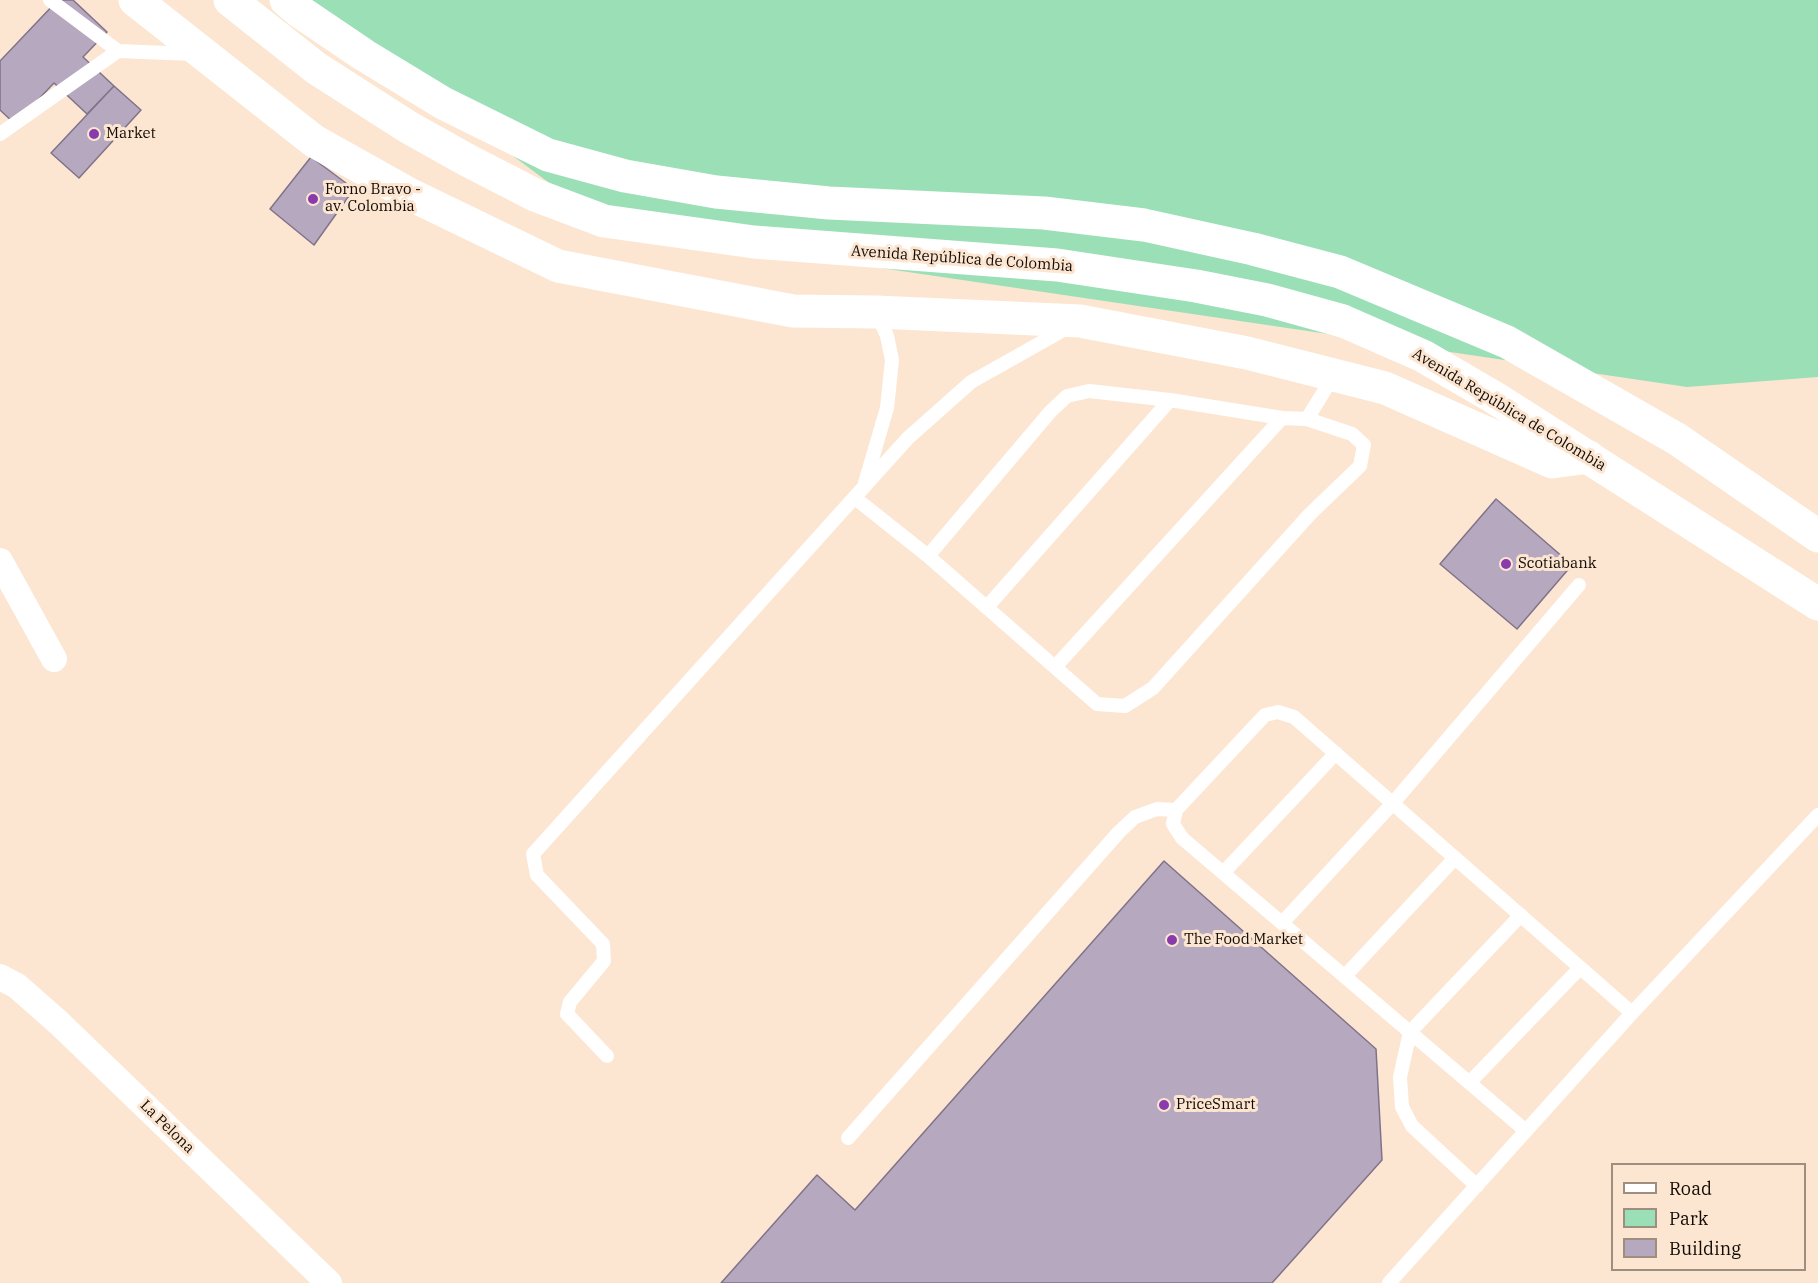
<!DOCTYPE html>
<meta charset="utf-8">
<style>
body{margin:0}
#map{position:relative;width:1818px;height:1283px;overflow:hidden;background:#fce6d1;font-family:"IBM Plex Serif",serif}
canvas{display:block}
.legend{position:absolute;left:1611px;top:1163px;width:195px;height:108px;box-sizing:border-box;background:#fce6d1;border:2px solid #9e8e7f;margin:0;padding:8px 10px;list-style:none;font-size:18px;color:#120b05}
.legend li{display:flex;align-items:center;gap:12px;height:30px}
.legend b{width:30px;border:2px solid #9e8e7f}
</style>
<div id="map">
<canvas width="1818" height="1283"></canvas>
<ul class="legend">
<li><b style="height:8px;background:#fff"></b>Road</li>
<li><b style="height:16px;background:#9adfb6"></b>Park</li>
<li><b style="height:16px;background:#b6a8bf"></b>Building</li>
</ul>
</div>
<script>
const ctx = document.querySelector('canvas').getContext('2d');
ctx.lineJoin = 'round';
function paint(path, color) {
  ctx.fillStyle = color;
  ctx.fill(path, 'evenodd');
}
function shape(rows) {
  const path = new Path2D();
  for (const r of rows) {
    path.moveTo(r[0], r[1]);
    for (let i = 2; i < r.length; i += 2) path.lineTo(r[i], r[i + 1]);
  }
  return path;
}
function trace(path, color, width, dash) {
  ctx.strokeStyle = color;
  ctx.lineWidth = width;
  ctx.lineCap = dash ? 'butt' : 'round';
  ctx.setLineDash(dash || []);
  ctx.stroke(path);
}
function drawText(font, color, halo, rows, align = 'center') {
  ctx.font = font + ' "IBM Plex Serif",serif';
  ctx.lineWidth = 6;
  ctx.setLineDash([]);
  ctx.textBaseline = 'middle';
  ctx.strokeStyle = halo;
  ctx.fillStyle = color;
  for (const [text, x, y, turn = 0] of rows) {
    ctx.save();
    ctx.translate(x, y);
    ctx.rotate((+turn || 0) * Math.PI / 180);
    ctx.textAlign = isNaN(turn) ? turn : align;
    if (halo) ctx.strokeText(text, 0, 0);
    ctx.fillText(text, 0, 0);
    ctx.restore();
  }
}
paint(shape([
 [303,0,1818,0,1818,377,1687,387,610,228]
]), '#9adfb6');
const building = shape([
 [58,0,73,0,107,32,83,57,114,86,87,114,54,83,15,124,0,110,0,61,58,0],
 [114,86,141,110,79,178,51,153,114,86],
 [311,157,354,189,314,245,270,209,311,157],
 [1496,499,1572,565,1517,629,1440,564,1496,499],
 [1164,861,1376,1049,1382,1160,1272,1283,721,1283,817,1175,855,1210,1164,861]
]);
paint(building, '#b6a8bf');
trace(building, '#807389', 1.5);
trace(shape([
 [50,0,118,51,193,54],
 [0,134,118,51],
 [1089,391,1170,400,1282,418,1307,419,1352,434,1364,445,1360,466,1310,514,1153,688,1125,706,1097,704,928,556,1050,412,1067,396,1089,391],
 [1307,419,1334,375],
 [865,483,887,408,892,360,887,336,877,313],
 [855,498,928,556],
 [987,607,1170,400],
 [1055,667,1282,418],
 [1223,873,1336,753],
 [1282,923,1393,803,1579,585],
 [1345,976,1455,858],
 [607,1056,567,1014,570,1002,604,961,603,944,537,875,533,854,908,438,971,382,1067,328],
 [1470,1082,1580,968],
 [1526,1131,1182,838,1173,824,1176,810,1265,715,1278,712,1294,717,1632,1013],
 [848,1138,1119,832,1135,817,1157,809,1176,810],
 [1477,1186,1412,1126,1402,1107,1400,1077,1410,1032,1521,915],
 [1389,1283,1632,1013,1818,815]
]), '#fff', 14);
trace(shape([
 [0,561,54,659],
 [0,977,17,986,59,1023,329,1283]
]), '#fff', 26);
trace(shape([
 [135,0,314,141,407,193,558,266,793,311,876,312,1080,321,1247,353,1385,388,1552,462,1589,457],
 [230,0,316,68,408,127,467,160,535,195,604,221,754,242,1057,265,1196,286,1267,300,1343,321,1423,356,1495,398,1818,604],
 [286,0,299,11,364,55,443,103,548,155,625,176,716,192,829,203,1044,213,1144,225,1253,249,1340,272,1507,342,1677,439,1818,536]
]), '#fff', 33);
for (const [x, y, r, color] of [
 [94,134,6,"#893bab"],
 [313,199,6,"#893bab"],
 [1506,564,6,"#893bab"],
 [1172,940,6,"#893bab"],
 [1164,1105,6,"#893bab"]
]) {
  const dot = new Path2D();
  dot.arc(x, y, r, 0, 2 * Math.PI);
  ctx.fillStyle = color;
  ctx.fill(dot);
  trace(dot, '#fce6d1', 2);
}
drawText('15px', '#120b05', '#fce6d1', [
 ["Market",106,134],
 ["Forno Bravo -",325,190],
 ["av. Colombia",325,207],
 ["Scotiabank",1518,564],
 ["The Food Market",1184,940],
 ["PriceSmart",1176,1105]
], 'left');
drawText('15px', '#120b05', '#fce6d1', [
 ["Avenida República de Colombia",962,259,4],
 ["Avenida República de Colombia",1509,410,31],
 ["La Pelona",167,1127,44]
]);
</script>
